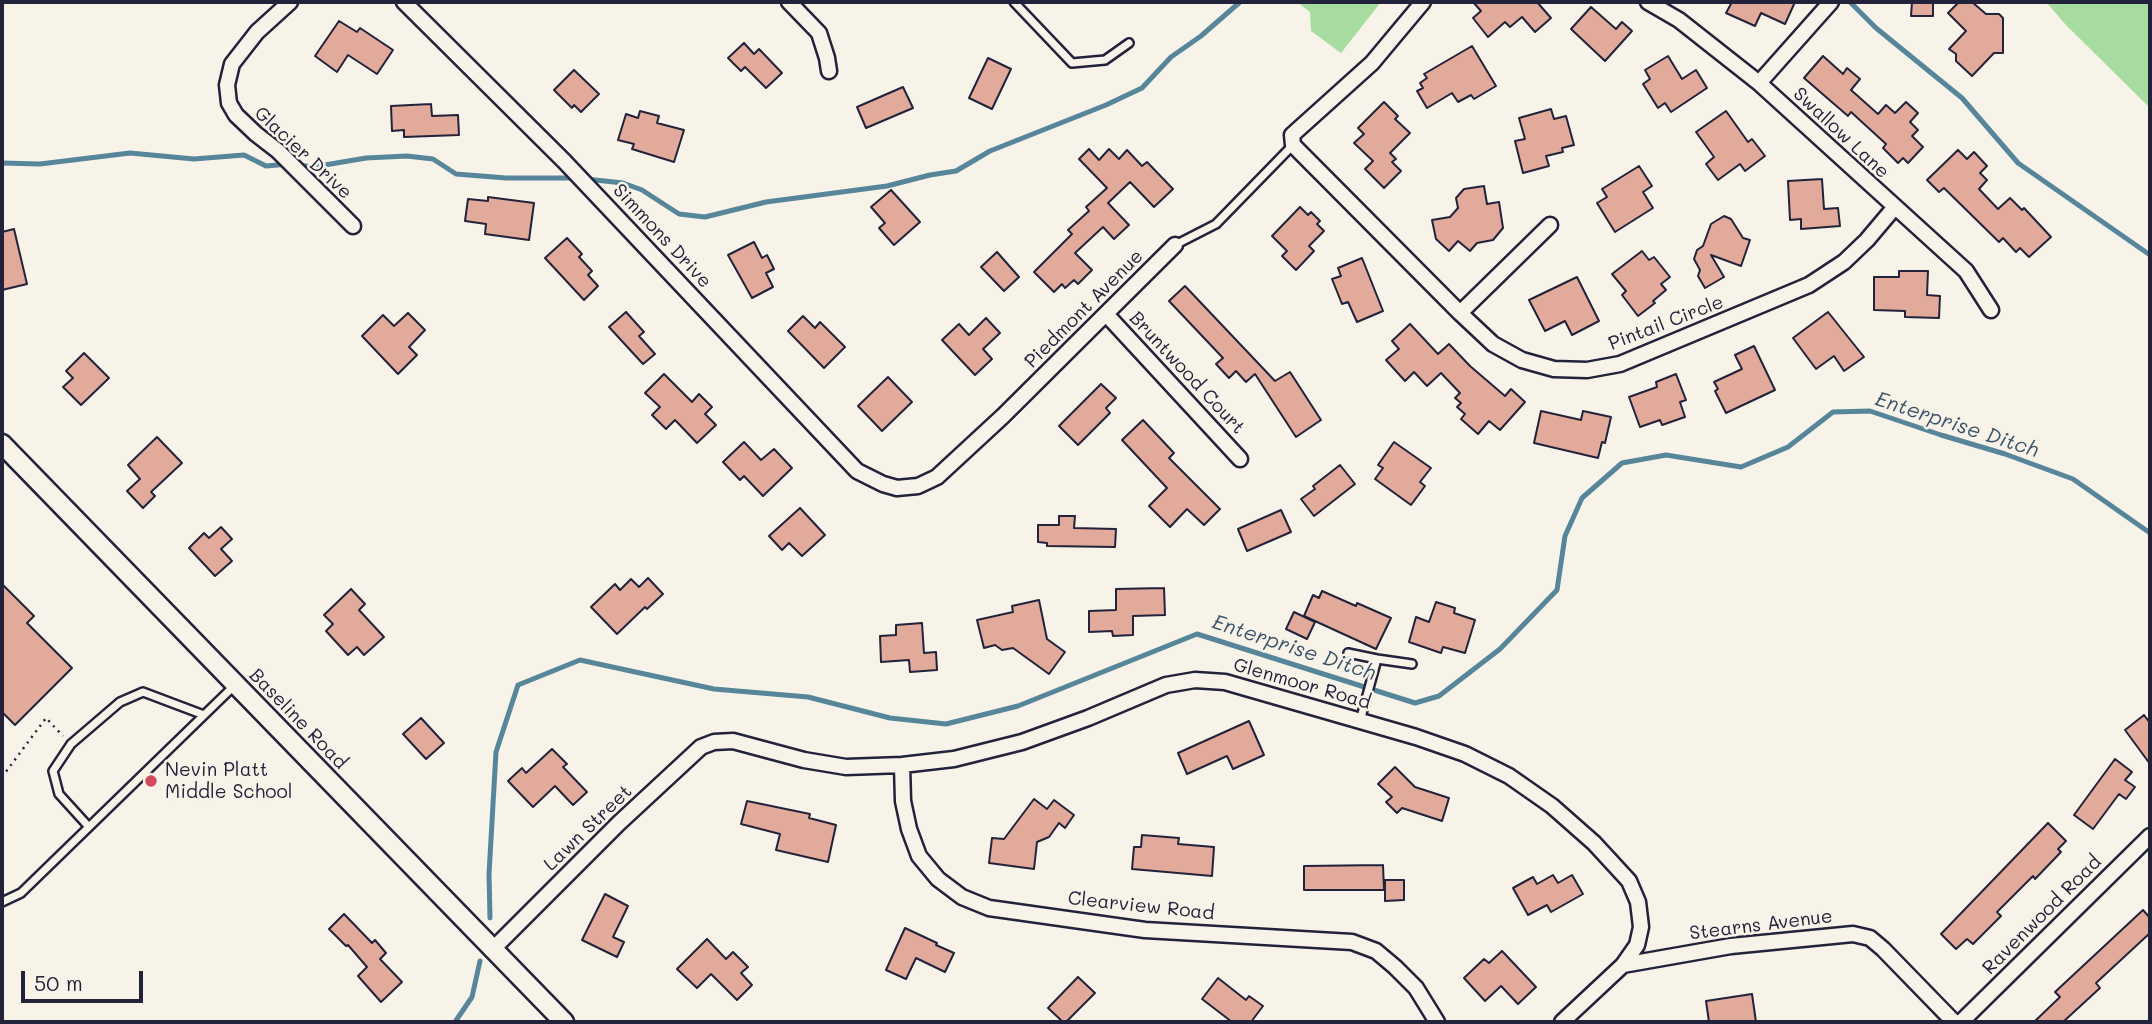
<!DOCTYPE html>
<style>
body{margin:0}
#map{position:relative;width:2152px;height:1024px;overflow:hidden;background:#f7f3e8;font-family:Mali,sans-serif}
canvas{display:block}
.frame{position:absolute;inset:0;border:4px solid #22223b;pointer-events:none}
.scale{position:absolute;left:21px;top:971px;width:122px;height:32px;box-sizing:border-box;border:4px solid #22223b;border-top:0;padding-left:9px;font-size:21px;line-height:24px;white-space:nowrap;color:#22223b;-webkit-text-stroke:5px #f7f3e8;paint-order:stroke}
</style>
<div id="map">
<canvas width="2152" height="1024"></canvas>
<div class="frame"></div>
<div class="scale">50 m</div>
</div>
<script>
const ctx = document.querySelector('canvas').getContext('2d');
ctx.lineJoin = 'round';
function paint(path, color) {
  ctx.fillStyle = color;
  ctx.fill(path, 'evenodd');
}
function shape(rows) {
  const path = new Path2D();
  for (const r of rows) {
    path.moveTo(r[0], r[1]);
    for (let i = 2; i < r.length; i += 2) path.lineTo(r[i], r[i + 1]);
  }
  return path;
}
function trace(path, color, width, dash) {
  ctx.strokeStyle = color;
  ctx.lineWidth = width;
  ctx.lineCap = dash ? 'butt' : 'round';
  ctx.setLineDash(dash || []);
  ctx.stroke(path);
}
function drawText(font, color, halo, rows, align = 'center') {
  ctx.font = font + ' Mali,sans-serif';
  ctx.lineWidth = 5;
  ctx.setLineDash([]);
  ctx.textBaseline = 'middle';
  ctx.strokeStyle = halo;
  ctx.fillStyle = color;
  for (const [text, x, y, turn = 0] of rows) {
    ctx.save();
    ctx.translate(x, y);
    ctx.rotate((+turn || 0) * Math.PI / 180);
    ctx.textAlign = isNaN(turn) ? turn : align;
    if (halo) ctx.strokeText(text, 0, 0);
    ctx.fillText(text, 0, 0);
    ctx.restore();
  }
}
paint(shape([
 [1297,2,1381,2,1341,53,1311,31,1310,12],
 [2046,2,2150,2,2150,108,2066,25]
]), '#a6dc9f');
trace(shape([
 [1850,2,1876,28,1962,98,2018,163,2150,255],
 [2,163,40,164,130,153,194,159,244,155,266,166,289,164],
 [298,165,313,167,366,158,407,156,433,159,456,174,506,178,577,178],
 [586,179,623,183,642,190,679,214,705,217,766,202,887,186,930,175,956,171,990,151,1106,105,1142,88,1171,57,1201,36,1240,2],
 [490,918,489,874,496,752,518,685,580,660,714,689,808,697,890,718,946,724,1018,706,1197,634,1415,703,1439,696,1500,649,1557,590,1565,536,1582,498,1622,463,1666,455,1741,467,1788,447,1833,412,1870,411,1941,435,2005,454,2073,479,2150,533],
 [455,1022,472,997,480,961]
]), '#57869a', 5);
const building = shape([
 [1473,2,1537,2,1551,18,1535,32,1522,17,1510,27,1505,22,1488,37,1473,18,1481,11,1473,2],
 [1732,2,1795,2,1785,24,1761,13,1755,26,1726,13,1732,2],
 [1912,2,1933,2,1933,16,1911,16,1912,2],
 [1959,2,1972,2,1986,14,1999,14,2003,18,2003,53,1994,53,1972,76,1956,61,1956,54,1949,49,1966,31,1948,13,1959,2],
 [1591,7,1616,29,1622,22,1632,31,1605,61,1571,29,1591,7],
 [339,21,357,32,360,28,393,50,377,74,348,55,337,72,315,56,339,21],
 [744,43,754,54,759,49,782,73,766,88,745,67,741,71,728,58,744,43],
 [1472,46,1496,86,1474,99,1471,95,1458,102,1452,93,1427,108,1417,91,1423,88,1420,83,1427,78,1424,74,1472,46],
 [1668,56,1682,79,1696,70,1707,88,1671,112,1665,103,1658,108,1643,84,1650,79,1645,70,1668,56],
 [1823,56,1843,74,1847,68,1860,79,1851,90,1878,114,1886,105,1895,113,1906,102,1918,113,1910,122,1918,130,1912,136,1923,147,1908,163,1903,158,1898,163,1883,148,1886,144,1851,112,1848,116,1804,78,1823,56],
 [988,58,1011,69,992,109,969,98,988,58],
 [574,70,599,94,581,112,574,105,572,108,554,90,574,70],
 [903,87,913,108,866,128,857,107,903,87],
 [1384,102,1398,116,1395,119,1410,133,1390,153,1396,159,1392,162,1401,171,1384,188,1365,169,1373,161,1354,143,1364,134,1358,128,1384,102],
 [431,104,432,116,458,115,459,135,404,137,404,130,392,131,391,106,431,104],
 [1551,109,1554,119,1566,116,1574,145,1562,148,1563,152,1546,156,1549,166,1523,173,1515,141,1525,139,1519,118,1551,109],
 [640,111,659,116,657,123,684,130,674,162,632,149,634,144,618,140,626,114,638,118,640,111],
 [1726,111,1748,142,1752,139,1765,156,1745,171,1740,164,1718,180,1706,164,1714,157,1696,132,1726,111],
 [1089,149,1099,160,1109,149,1119,159,1127,150,1142,166,1147,162,1173,189,1154,207,1130,182,1108,203,1129,225,1114,239,1103,227,1075,253,1092,270,1078,284,1074,280,1065,288,1062,284,1054,292,1034,272,1072,234,1068,230,1089,211,1086,207,1107,188,1079,159,1089,149],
 [1958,150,1967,159,1974,152,1987,166,1980,173,1987,180,1979,189,1998,209,2010,198,2022,210,2024,208,2051,237,2029,257,2020,248,2016,252,2003,238,1999,242,1944,188,1939,192,1927,180,1958,150],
 [1639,166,1652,186,1643,192,1653,208,1615,232,1597,203,1607,197,1602,189,1639,166],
 [1822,179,1824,209,1838,208,1840,226,1801,229,1801,219,1790,220,1788,181,1822,179],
 [1484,186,1487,204,1499,202,1503,228,1493,240,1477,243,1470,251,1458,241,1449,251,1436,239,1432,220,1450,217,1458,208,1456,198,1464,189,1484,186],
 [891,190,920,222,894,245,879,228,885,223,871,207,891,190],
 [488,197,534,203,529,240,485,234,486,224,465,221,468,199,488,201,488,197],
 [1300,207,1308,215,1311,212,1320,221,1317,224,1324,231,1309,246,1314,251,1296,270,1282,256,1287,251,1272,236,1300,207],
 [1724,216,1731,219,1743,238,1750,240,1741,266,1711,255,1724,277,1705,288,1698,276,1700,270,1694,259,1697,250,1703,246,1711,224,1724,216],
 [14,229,27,284,2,290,2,232,14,229],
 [567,238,582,254,579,257,592,271,588,275,598,286,584,300,545,258,567,238],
 [754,242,762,258,767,255,774,269,766,273,773,287,752,298,728,255,754,242],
 [1642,251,1649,260,1654,257,1670,277,1661,284,1666,290,1653,301,1655,303,1638,316,1622,295,1626,291,1612,274,1642,251],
 [997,252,1019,277,1004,291,981,267,997,252],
 [1362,258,1383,311,1357,322,1348,302,1342,304,1332,279,1341,276,1338,268,1362,258],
 [1899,271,1928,271,1927,295,1940,296,1939,318,1905,317,1905,311,1874,310,1874,277,1899,277,1899,271],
 [1577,277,1599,321,1572,335,1565,321,1545,331,1529,300,1577,277],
 [1185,286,1275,381,1290,372,1321,420,1296,437,1255,374,1246,382,1236,371,1229,378,1216,364,1223,358,1169,301,1185,286],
 [626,312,644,332,639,336,655,354,643,364,609,327,626,312],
 [1828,312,1864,357,1844,371,1834,356,1816,369,1793,338,1828,312],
 [408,313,425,330,409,347,417,355,398,374,362,336,383,315,394,326,408,313],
 [803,316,815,328,820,322,845,347,824,368,788,331,803,316],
 [986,318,1000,333,983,349,992,359,975,375,942,340,959,324,969,335,986,318],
 [1410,324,1438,354,1449,344,1470,366,1505,396,1511,389,1525,402,1500,430,1489,421,1478,434,1461,419,1465,414,1457,407,1461,403,1455,398,1460,393,1441,373,1427,386,1414,372,1405,381,1386,360,1399,349,1392,341,1410,324],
 [1754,346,1775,390,1726,413,1715,391,1718,389,1714,382,1742,369,1735,355,1754,346],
 [84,353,109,378,81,405,63,387,73,378,66,371,84,353],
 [664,374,692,402,699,394,712,407,705,414,716,425,697,443,675,420,666,429,652,415,660,407,645,393,664,374],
 [1676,374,1686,400,1680,402,1685,417,1662,425,1660,420,1640,427,1629,397,1657,387,1656,382,1676,374],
 [888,377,912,402,882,431,858,406,888,377],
 [1101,384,1116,398,1106,408,1110,413,1078,445,1059,426,1101,384],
 [1541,411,1581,420,1583,411,1611,417,1605,443,1602,442,1598,458,1534,443,1541,411],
 [1143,420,1174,453,1169,458,1220,509,1204,525,1187,509,1170,527,1149,506,1167,488,1122,440,1143,420],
 [157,437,182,463,151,492,155,496,143,508,127,491,140,479,128,465,157,437],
 [744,442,761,460,774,449,792,468,763,496,744,476,740,480,723,462,744,442],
 [1394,442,1431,468,1420,482,1425,486,1411,505,1375,479,1383,468,1378,465,1394,442],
 [1340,465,1355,484,1314,516,1301,499,1315,489,1313,486,1340,465],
 [800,508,825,535,802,556,789,543,782,550,769,536,800,508],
 [1281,510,1291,532,1247,551,1238,529,1281,510],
 [1059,516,1075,516,1074,528,1116,529,1115,547,1047,546,1047,543,1038,542,1038,525,1059,525,1059,516],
 [221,527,232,539,221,549,232,561,215,576,189,548,204,533,209,538,221,527],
 [648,578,663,594,647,609,645,607,617,634,591,607,615,584,620,590,631,579,639,587,648,578],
 [2,584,34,616,27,623,72,668,15,725,2,712,2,584],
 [1164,588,1165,615,1133,616,1133,635,1113,636,1112,631,1089,632,1089,611,1116,610,1116,589,1164,588],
 [351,589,365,604,359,610,384,637,364,655,357,647,348,655,326,631,333,624,324,615,351,589],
 [1322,591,1356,606,1357,603,1391,618,1376,649,1304,616,1313,595,1319,598,1322,591],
 [1039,600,1047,639,1065,652,1049,674,1013,648,1002,650,995,645,984,648,977,620,1013,612,1012,606,1039,600],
 [1436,602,1455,608,1454,613,1475,620,1465,653,1443,647,1441,653,1409,642,1416,617,1429,622,1436,602],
 [1294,612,1315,622,1307,639,1286,629,1294,612],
 [922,623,924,653,936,652,937,670,910,672,909,660,881,662,880,636,896,635,896,625,922,623],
 [2144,715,2150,723,2150,764,2125,730,2144,715],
 [421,718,444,743,426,759,403,734,421,718],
 [1249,721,1264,755,1233,769,1227,756,1187,774,1178,753,1249,721],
 [552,749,567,764,563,767,587,792,573,805,555,786,533,807,508,781,522,768,526,773,552,749],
 [2115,759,2132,772,2125,780,2135,787,2126,799,2119,794,2093,829,2074,815,2115,759],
 [1395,767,1415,787,1449,798,1442,821,1402,808,1397,813,1386,802,1392,797,1378,784,1395,767],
 [1034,799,1047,809,1054,800,1074,815,1065,828,1059,823,1049,837,1037,842,1034,869,989,863,992,838,1004,839,1034,799],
 [747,801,810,814,809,818,836,825,828,862,776,850,780,834,741,824,747,801],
 [2048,823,2066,841,2058,849,2061,852,2035,879,2033,876,1997,912,2001,916,1973,944,1967,939,1956,949,1941,934,2048,823],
 [1142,835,1179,838,1178,844,1214,847,1212,876,1132,869,1134,847,1141,847,1142,835],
 [1383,865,1384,890,1304,890,1304,866,1383,865],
 [1553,875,1558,883,1572,875,1583,894,1551,912,1547,905,1528,915,1513,888,1533,877,1537,884,1553,875],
 [1385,880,1404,880,1404,900,1385,901,1385,880],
 [605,894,628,906,613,937,624,942,617,957,582,940,605,894],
 [2143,910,2150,918,2150,933,2096,983,2100,988,2063,1022,2034,1022,2060,997,2055,992,2143,910],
 [344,914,372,943,375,940,386,953,380,959,402,982,381,1002,358,976,367,967,348,945,346,946,329,929,344,914],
 [905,928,937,943,936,945,954,953,945,972,916,958,906,979,886,970,905,928],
 [707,939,726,959,733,952,748,967,741,973,752,985,737,1000,711,974,697,988,677,969,707,939],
 [1502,951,1536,987,1518,1004,1501,986,1485,1001,1464,978,1484,959,1489,963,1502,951],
 [1078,977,1095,993,1066,1022,1063,1022,1048,1008,1078,977],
 [1218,978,1246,1000,1249,996,1263,1006,1251,1022,1232,1022,1202,999,1218,978],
 [1752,994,1756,1022,1709,1022,1706,1001,1752,994]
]);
paint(building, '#e2aa9a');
trace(building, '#22223b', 2);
const service = shape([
 [1014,2,1072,63,1105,60,1129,43],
 [1175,245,1216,224,1293,145],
 [1348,653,1377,659,1360,721],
 [1377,659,1412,664],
 [89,827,59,794,53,771,71,744,120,702,143,692,204,715],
 [2,902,21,893,235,685]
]);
const minor = shape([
 [290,2,257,32,232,64,227,85,229,103,236,115,256,134,278,151,353,226],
 [404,2,564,161,857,471,883,484,897,488,918,486,937,477,1003,416,1175,245],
 [789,2,819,33,827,58,829,71],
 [1423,2,1372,63,1292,135,1293,145,1460,313,1493,344,1522,360,1554,369,1587,370,1620,364,1809,285,1844,262,1867,240,1894,208],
 [1648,2,1679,20,1759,83,1966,271,1991,310],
 [1759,83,1831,2],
 [1460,313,1550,225],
 [1106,314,1240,459],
 [902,765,903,801,909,829,919,856,938,879,962,897,989,908,1145,930,1352,942,1376,951,1395,967,1416,988,1437,1022],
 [493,949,619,823,701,747,714,742,733,741,804,760,846,767,902,765,954,759,1022,742,1088,718,1166,685,1195,680,1225,682,1416,737,1465,754,1509,776,1552,806,1594,843,1629,881,1638,902,1641,927,1637,945,1623,965],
 [1562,1022,1623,965,1731,946,1853,934,1870,938,1883,949,1954,1022],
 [1961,1022,2150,836]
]);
const tertiary = shape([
 [2,444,564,1022]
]);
trace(service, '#22223b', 12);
trace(minor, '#22223b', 19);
trace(tertiary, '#22223b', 23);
trace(shape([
 [2,777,46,718,63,736]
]), '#22223b', 2.5, [2, 5]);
trace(service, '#f7f3e8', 7);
trace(minor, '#f7f3e8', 14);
trace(tertiary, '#f7f3e8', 18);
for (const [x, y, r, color] of [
 [151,781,7,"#d1495b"]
]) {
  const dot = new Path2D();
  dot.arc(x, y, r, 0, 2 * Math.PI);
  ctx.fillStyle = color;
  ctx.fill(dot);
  trace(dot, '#f7f3e8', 2.5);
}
drawText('19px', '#22223b', '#f7f3e8', [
 ["Swallow Lane",1841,133,43],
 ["Glacier Drive",303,153,43],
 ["Simmons Drive",662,236,47],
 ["Piedmont Avenue",1084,309,-45],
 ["Pintail Circle",1666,323,-21],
 ["Bruntwood Court",1187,373,47],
 ["Glenmoor Road",1302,684,16],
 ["Baseline Road",298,719,46],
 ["Lawn Street",588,828,-44],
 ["Clearview Road",1141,906,6],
 ["Ravenwood Road",2042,915,-45],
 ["Stearns Avenue",1761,925,-7]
]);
drawText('19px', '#22223b', '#f7f3e8', [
 ["Nevin Platt",165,770],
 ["Middle School",165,792]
], 'left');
drawText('italic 21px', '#3d546b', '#f7f3e8', [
 ["Enterprise Ditch",1957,425,18],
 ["Enterprise Ditch",1294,648,18]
]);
</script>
